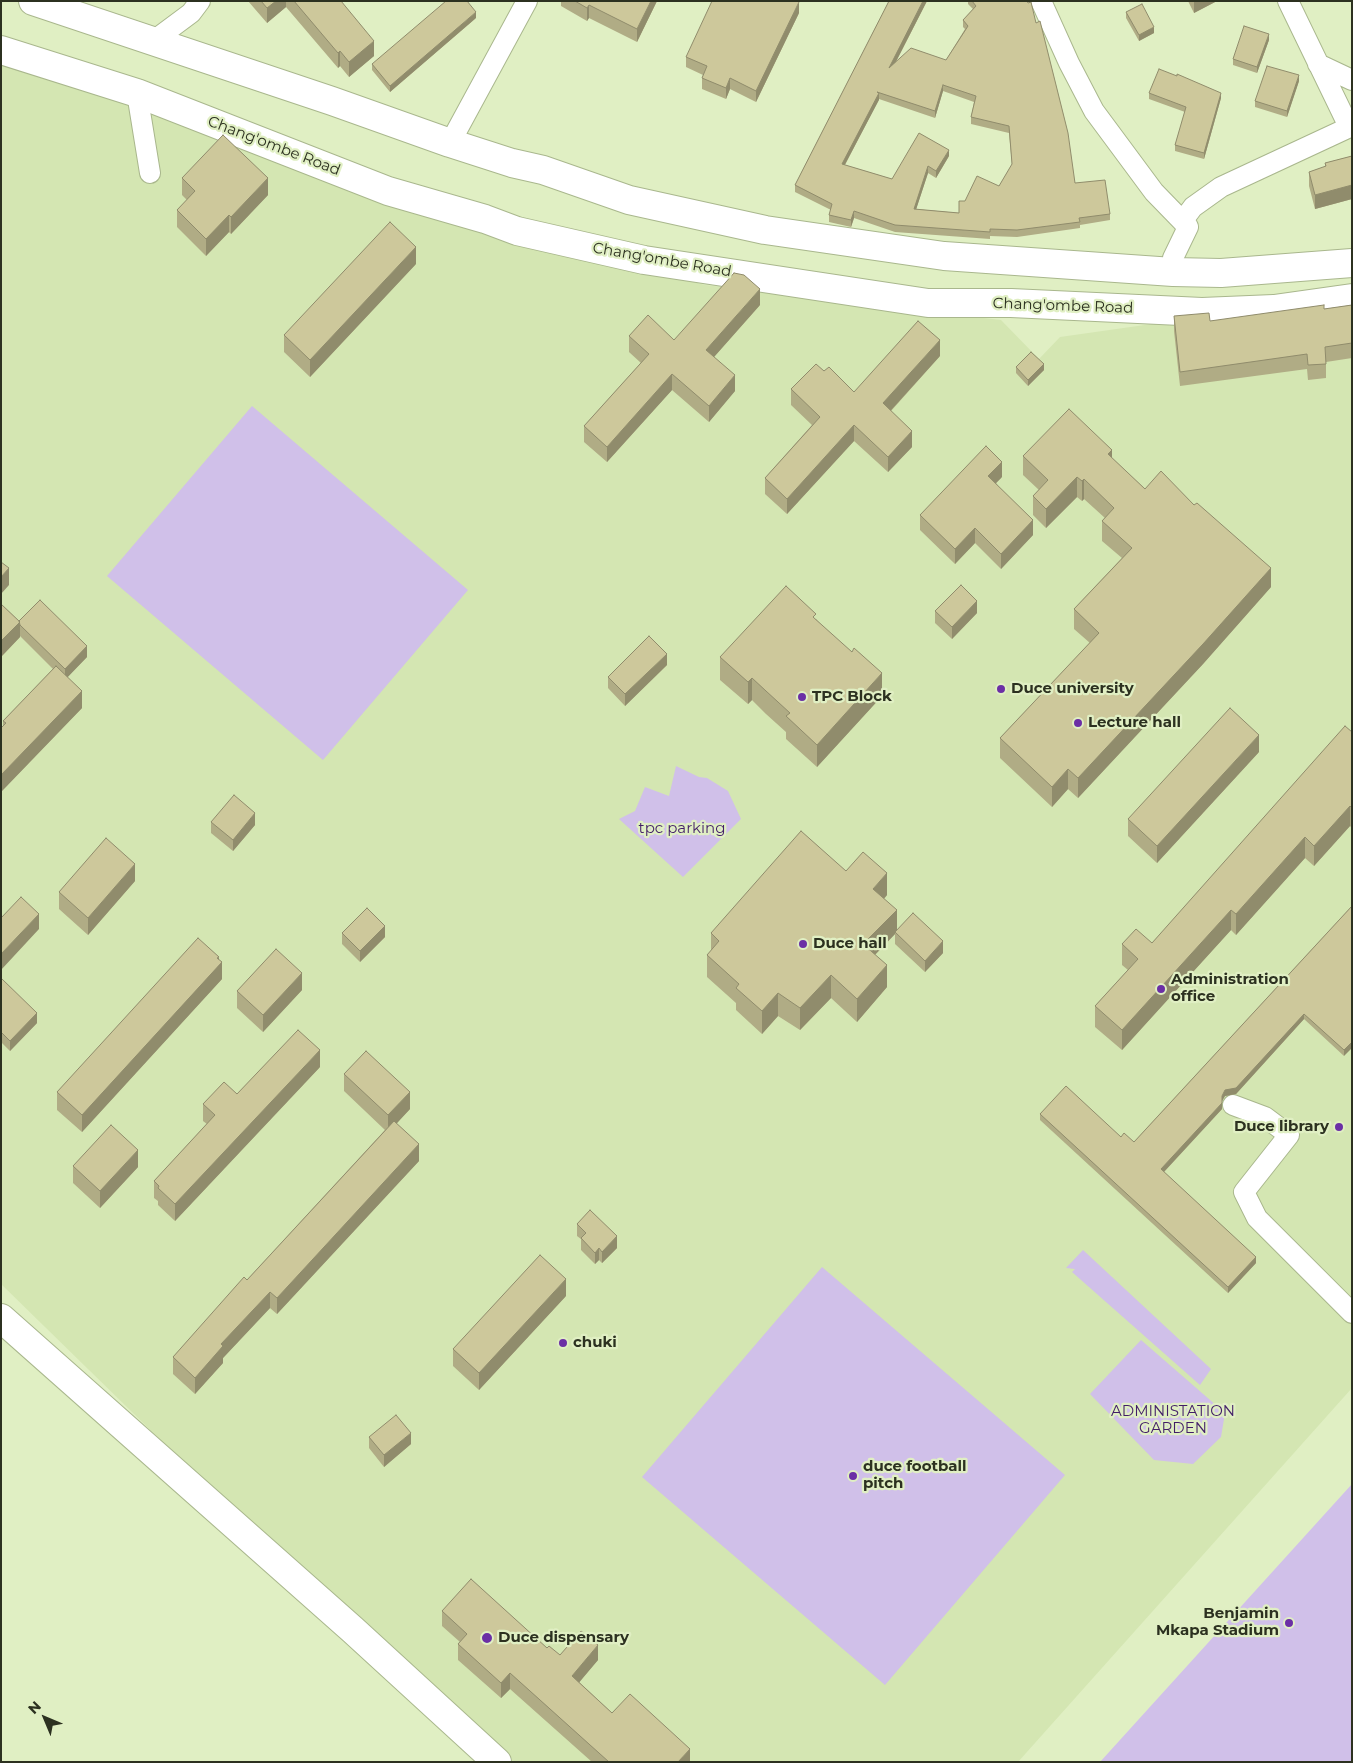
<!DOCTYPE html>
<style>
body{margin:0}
#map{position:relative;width:1353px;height:1763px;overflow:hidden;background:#e0efc3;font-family:Montserrat,sans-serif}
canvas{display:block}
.frame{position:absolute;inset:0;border:2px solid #2c3120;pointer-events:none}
.north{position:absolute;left:20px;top:1693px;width:50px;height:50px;-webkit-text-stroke:4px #e0efc3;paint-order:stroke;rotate:315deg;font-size:14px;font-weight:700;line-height:20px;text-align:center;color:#2c3120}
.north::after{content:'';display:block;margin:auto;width:18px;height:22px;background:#2c3120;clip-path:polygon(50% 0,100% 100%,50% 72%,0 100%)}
</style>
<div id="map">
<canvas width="1353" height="1763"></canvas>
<div class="frame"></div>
<div class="north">N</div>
</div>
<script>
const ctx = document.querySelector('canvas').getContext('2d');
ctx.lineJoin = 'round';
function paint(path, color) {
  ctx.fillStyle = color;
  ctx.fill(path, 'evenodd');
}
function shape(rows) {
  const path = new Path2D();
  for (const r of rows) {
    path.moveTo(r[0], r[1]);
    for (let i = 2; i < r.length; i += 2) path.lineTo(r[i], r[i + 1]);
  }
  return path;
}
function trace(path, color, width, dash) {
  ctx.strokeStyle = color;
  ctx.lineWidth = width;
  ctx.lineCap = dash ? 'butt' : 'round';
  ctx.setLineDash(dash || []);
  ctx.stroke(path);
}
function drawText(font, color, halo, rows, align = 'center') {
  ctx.font = font + ' Montserrat,sans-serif';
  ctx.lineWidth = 4.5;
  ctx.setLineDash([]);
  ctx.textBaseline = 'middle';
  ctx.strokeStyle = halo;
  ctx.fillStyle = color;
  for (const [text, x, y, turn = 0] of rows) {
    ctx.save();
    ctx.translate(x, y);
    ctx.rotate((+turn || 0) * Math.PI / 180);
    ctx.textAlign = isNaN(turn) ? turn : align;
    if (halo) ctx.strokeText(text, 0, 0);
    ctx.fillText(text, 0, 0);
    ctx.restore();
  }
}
paint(shape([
 [1,60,139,98,403,205,705,285,1001,320,1039,359,1060,337,1208,316,1352,301,1352,1388,1018,1762,510,1762,222,1500,1,1284]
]), '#d4e6b2');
paint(shape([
 [252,406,468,590,323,760,107,576],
 [676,766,699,777,707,778,728,791,741,819,683,877,619,819,635,811,645,787,669,796],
 [1083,1250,1211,1369,1200,1385,1072,1272,1075,1269,1066,1268],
 [822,1267,1065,1475,885,1685,642,1477],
 [1141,1340,1225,1413,1221,1437,1193,1464,1154,1460,1090,1394],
 [1352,1484,1352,1762,1100,1762]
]), '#d0c0e9');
const street = shape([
 [1041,1,1069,63,1094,111,1154,192,1188,227],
 [1288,1,1349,127],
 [152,42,191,13,200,1],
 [1318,64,1352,80],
 [137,93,150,173],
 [450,143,527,1],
 [1173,272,1173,258,1188,227,1184,219,1193,207,1221,187,1352,126],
 [1233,1105,1265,1117,1289,1135,1244,1192,1257,1218,1352,1313]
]);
const secondary = shape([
 [1,1318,353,1630,497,1762]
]);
const primary = shape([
 [33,1,332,101,450,143,512,163,543,170,629,200,765,230,944,256,1173,272,1221,273,1352,263],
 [1,50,137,93,388,191,485,219,517,231,644,260,928,303,1011,303,1202,312,1274,309,1352,298]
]);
trace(street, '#a9b78d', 22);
trace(secondary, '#a9b78d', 30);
trace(primary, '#a9b78d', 30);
trace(street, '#fff', 20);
trace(secondary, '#fff', 28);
trace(primary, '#fff', 28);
paint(shape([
 [248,1,341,1,374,56,349,77,340,66,338,68,286,7,267,23],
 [561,1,657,1,637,42,589,18,587,21,561,6],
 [889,1,927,1,896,62,946,60,965,29,963,27,963,20,973,9,968,4,968,1,1027,1,1075,183,1110,214,1110,220,1080,225,1080,228,1017,237,990,236,990,239,895,232,854,218,851,227,829,222,829,215,831,210,795,192,795,185],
 [943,91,974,102,971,117,971,124,1009,133,1012,165,999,186,965,201,959,213,916,209,928,173,936,178,949,156,892,179,845,165,879,99,935,118],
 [1188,1,1217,1,1194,13],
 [1126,12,1154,33,1139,41,1126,18],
 [799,13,756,102,730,89,726,99,702,89,702,78,703,75,686,67,686,57],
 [476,18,390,92,372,70,372,64],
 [1269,40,1257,73,1233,65,1233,59],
 [1299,81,1287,117,1255,107,1255,101],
 [1149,93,1221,98,1204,159,1175,151,1175,145,1185,112,1149,99],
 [1352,156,1352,199,1315,209,1309,186,1309,172,1325,167,1325,163],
 [182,178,268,195,231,234,229,232,206,256,177,227,177,210,187,200,182,195],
 [416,264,310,377,284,352,284,335],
 [760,305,714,357,735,391,709,422,672,390,607,462,584,442,584,426,641,363,629,352,629,336,674,340],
 [1352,305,1352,358,1326,362,1326,378,1308,380,1307,369,1180,386,1174,331,1174,316,1210,321,1324,309],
 [940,356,891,411,912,447,888,472,854,441,787,514,765,494,765,478,812,425,791,405,791,389,824,371,854,392],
 [1016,367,1044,370,1028,386,1016,373],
 [1023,456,1112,458,1145,489,1271,587,1203,664,1078,798,1068,789,1052,807,1000,758,1000,738,1090,643,1074,629,1074,609,1122,558,1102,541,1102,521,1105,518,1084,499,1082,501,1077,497,1046,528,1033,515,1033,496,1039,490,1023,475],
 [1002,477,996,483,1033,535,1001,569,975,543,955,564,920,530,920,515],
 [1,604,19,621,87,657,67,677,82,708,1,792,1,728,3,726,3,721,53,669,20,636,20,637,1,657],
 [935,611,977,613,952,639,935,623],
 [816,619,882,696,817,767,786,739,786,732,766,714,752,700,748,704,720,680,720,657],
 [667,665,625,706,608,688,608,677],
 [1352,732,1352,828,1350,826,1314,866,1305,858,1236,935,1231,930,1122,1050,1095,1027,1095,1006,1128,970,1122,965,1122,944,1152,943],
 [1259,752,1157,863,1128,836,1128,819],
 [211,822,255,825,233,851,211,833],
 [846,871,887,895,884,899,897,931,943,953,925,972,895,944,895,934,875,955,887,987,857,1022,831,998,800,1030,778,1016,762,1034,736,1010,736,1003,707,977,707,955,711,951,711,933],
 [135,881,88,935,59,909,59,892],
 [1352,906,1344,1056,1304,1019,1236,1094,1225,1096,1222,1101,1222,1109,1164,1172,1256,1263,1228,1293,1040,1120,1040,1114,1134,1142],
 [342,933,385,937,360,962,342,944],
 [219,960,222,979,82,1132,57,1110,57,1092],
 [1,978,37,1023,10,1051,1,1042],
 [302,990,263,1032,237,1008,237,991],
 [320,1067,175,1221,158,1205,158,1201,154,1198,154,1181,207,1124,203,1121,203,1104,237,1094],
 [344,1074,410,1109,396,1123,419,1161,277,1314,270,1308,223,1358,223,1363,195,1394,173,1374,173,1357,247,1280,385,1130,344,1091],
 [73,1166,138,1167,100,1208,73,1183],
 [577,1224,617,1248,602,1263,599,1260,595,1264,581,1250,581,1239,577,1236],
 [566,1296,479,1390,453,1366,453,1349],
 [369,1437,411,1444,384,1467,369,1448],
 [442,1611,547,1648,560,1655,598,1660,579,1682,612,1713,690,1762,592,1762,510,1689,501,1698,458,1660,458,1644,460,1642,442,1626]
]), '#b0ac85');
paint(shape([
 [276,1,286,1,286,7,267,23,267,8],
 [651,1,657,1,637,42,637,29],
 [923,1,927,1,889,75,889,68],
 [1194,1,1217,1,1194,13],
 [799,2,799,13,756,102,756,91],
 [589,5,589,18,587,21,587,8],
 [476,12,476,18,390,92,390,86],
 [1154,27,1154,33,1139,41,1139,35],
 [1269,34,1269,40,1257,73,1257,67],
 [374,41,374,56,349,77,349,62],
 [340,51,340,66,338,68,338,53],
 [1299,75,1299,81,1287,117,1287,111],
 [730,78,730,89,726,99,726,88],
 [943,85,943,91,935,118,935,111],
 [879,93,879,100,842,170,842,164],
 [1221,93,1221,98,1204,159,1204,153],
 [949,150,949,156,936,178,936,171],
 [928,166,928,173,914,216,914,209],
 [268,178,268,195,231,234,231,217],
 [1352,185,1352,199,1315,209,1315,195],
 [854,211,854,218,851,227,851,220],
 [229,215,229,232,206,256,206,239],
 [2,239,2,256,1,258,1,241],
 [416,247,416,264,310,377,310,360],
 [760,289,760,305,706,366,706,350],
 [940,340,940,356,883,419,883,403],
 [1044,364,1044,370,1028,386,1028,380],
 [672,374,672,390,607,462,607,447],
 [735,375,735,391,709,422,709,406],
 [854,425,854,441,787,514,787,499],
 [912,431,912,447,888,472,888,457],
 [1112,450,1112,469,1108,454],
 [1002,462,1002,477,988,491,988,476],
 [1077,477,1077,497,1046,528,1046,509],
 [1084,479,1084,499,1082,501,1082,481],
 [1033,520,1033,535,1001,569,1001,554],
 [975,528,975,543,955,564,955,549],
 [9,568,9,585,1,594,1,577],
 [1271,568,1271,587,1203,664,1078,798,1078,778],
 [977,601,977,613,952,639,952,627],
 [20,622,20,637,1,657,1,641],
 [87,646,87,657,65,680,65,669],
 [667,654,667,665,625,706,625,694],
 [882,673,882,696,817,767,817,745],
 [752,678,752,700,748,704,748,682],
 [82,691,82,708,1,792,1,775],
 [1259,735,1259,752,1157,863,1157,846],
 [1068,769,1068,789,1052,807,1052,787],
 [1350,806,1350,826,1314,866,1314,846],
 [255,813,255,825,233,851,233,840],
 [1305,837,1305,858,1236,935,1236,914],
 [135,864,135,881,88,935,88,918],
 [887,873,887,895,873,911,873,889],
 [897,910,897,932,895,932,895,934,863,967,863,944],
 [1231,910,1231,930,1122,1050,1122,1030],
 [39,914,39,929,1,970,1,954],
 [385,926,385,937,360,962,360,951],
 [943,941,943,953,925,972,925,961],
 [219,957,219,965,222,962,222,979,82,1132,82,1115],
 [887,965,887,987,857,1022,857,999],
 [302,973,302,990,263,1032,263,1015],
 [831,975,831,998,800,1030,800,1008],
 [778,993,778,1016,762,1034,762,1011],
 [37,1013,37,1023,10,1051,10,1041],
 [1304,1014,1304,1019,1236,1094,1225,1096,1222,1101,1222,1096,1225,1090],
 [1352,1042,1352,1048,1344,1056,1344,1050],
 [320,1050,320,1067,175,1221,175,1204],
 [410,1092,410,1109,388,1133,388,1115],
 [1222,1103,1222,1109,1161,1175,1161,1169],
 [419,1144,419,1161,277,1314,277,1298],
 [138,1150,138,1167,100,1208,100,1191],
 [617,1236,617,1248,602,1263,602,1252],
 [599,1248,599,1260,595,1264,595,1253],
 [1256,1257,1256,1263,1228,1293,1228,1287],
 [566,1279,566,1296,479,1390,479,1373],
 [270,1292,270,1308,223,1358,223,1363,195,1394,195,1378,221,1344],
 [411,1433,411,1444,384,1467,384,1455],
 [598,1645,598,1660,572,1691,572,1676],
 [510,1673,510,1689,501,1698,501,1683],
 [690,1749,690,1762,678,1762]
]), '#908c6c');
const building = shape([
 [261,1,276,1,267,8,261,1],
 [294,1,341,1,374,41,349,62,340,51,338,53,294,1],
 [446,1,467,1,476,12,390,86,372,64,446,1],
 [575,1,651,1,637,29,589,5,587,8,575,1],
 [712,1,798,1,799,2,756,91,730,78,726,88,702,78,707,66,686,57,712,1],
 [889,1,923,1,889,68,911,48,946,60,968,26,963,20,976,6,972,1,1027,1,1028,3,1031,2,1036,23,1040,21,1068,133,1075,183,1105,180,1110,214,1079,218,1080,222,1017,230,990,229,990,232,895,225,854,211,851,220,829,215,832,204,795,185,889,1],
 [943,85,976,96,971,117,1009,126,1012,164,999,186,977,176,965,201,959,201,959,213,914,209,928,166,936,171,949,150,919,133,892,179,842,164,879,93,877,92,935,111,943,85],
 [1142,4,1154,27,1139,35,1126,12,1142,4],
 [1244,26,1269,34,1257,67,1233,59,1244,26],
 [1267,66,1299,75,1287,111,1255,101,1267,66],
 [1159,69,1177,76,1177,74,1221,93,1204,153,1175,145,1186,107,1149,93,1159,69],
 [223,135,268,178,231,217,229,215,206,239,177,210,195,191,182,178,223,135],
 [1352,156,1352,185,1315,195,1309,172,1326,166,1325,163,1352,156],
 [390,222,416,247,310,360,284,335,390,222],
 [734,273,744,275,760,289,706,350,735,375,709,406,672,374,607,447,584,426,649,354,629,336,648,315,674,340,734,273],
 [1324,305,1324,309,1352,305,1352,343,1325,347,1326,364,1308,365,1307,354,1180,372,1174,316,1209,313,1210,321,1324,305],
 [918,321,940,340,883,403,912,431,888,457,854,425,787,499,765,478,820,417,791,389,816,364,824,371,829,367,854,392,918,321],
 [1031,352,1044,364,1028,380,1016,367,1031,352],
 [1069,409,1112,450,1108,454,1145,489,1161,471,1194,505,1197,503,1271,568,1203,644,1078,778,1068,769,1052,787,1000,738,1099,633,1074,609,1132,548,1102,521,1114,508,1084,479,1082,481,1077,477,1046,509,1033,496,1048,480,1023,456,1069,409],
 [986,446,1002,462,988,476,1033,520,1001,554,975,528,955,549,920,515,986,446],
 [1,562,9,568,1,577,1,562],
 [961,585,977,601,952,627,935,611,961,585],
 [786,586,816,614,813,617,852,652,854,648,882,673,817,745,786,716,790,713,766,691,752,678,748,682,720,657,786,586],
 [40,600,87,646,65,669,20,625,19,621,40,600],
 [1,604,20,622,1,641,1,604],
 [649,636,667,654,625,694,608,677,649,636],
 [56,666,82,691,1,775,1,728,6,723,3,721,56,666],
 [1230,708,1259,735,1157,846,1128,819,1230,708],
 [1345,726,1352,732,1352,808,1350,806,1314,846,1305,837,1236,914,1231,910,1122,1030,1095,1006,1138,959,1122,944,1136,929,1152,943,1345,726],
 [234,795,255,813,233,840,211,822,234,795],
 [801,831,846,871,863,852,887,873,873,889,897,910,863,944,887,965,857,999,831,975,800,1008,778,993,762,1011,736,988,739,984,707,955,719,941,711,933,801,831],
 [106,838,135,864,88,918,59,892,106,838],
 [21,897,39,914,1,954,1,918,21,897],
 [1352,906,1352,1042,1344,1050,1304,1014,1236,1088,1225,1090,1222,1096,1222,1103,1161,1169,1256,1257,1228,1287,1040,1114,1066,1086,1121,1137,1124,1133,1134,1142,1352,906],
 [367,908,385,926,360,951,342,933,367,908],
 [913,913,943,941,925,961,895,932,913,913],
 [198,938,219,957,217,958,222,962,82,1115,57,1092,198,938],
 [276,949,302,973,263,1015,237,991,276,949],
 [1,978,37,1013,10,1041,1,1032,1,978],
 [298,1030,320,1050,175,1204,158,1188,159,1186,154,1181,215,1115,203,1104,224,1082,237,1094,298,1030],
 [366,1051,410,1092,388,1115,344,1074,366,1051],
 [394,1121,419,1144,277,1298,270,1292,221,1344,223,1346,195,1378,173,1357,244,1277,247,1280,394,1121],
 [111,1125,138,1150,100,1191,73,1166,111,1125],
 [590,1210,617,1236,602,1252,599,1248,595,1253,581,1238,586,1233,577,1224,590,1210],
 [540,1255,566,1279,479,1373,453,1349,540,1255],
 [396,1415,411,1433,384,1455,369,1437,396,1415],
 [471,1579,547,1648,549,1646,560,1655,581,1631,598,1645,572,1676,612,1713,630,1694,690,1749,678,1762,609,1762,510,1673,501,1683,458,1644,467,1634,442,1611,471,1579]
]);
paint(building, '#cdc89b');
trace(building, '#908c6c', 1);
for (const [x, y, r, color] of [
 [1001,689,5,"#6b2fa5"],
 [802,697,5,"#6b2fa5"],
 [1078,723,5,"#6b2fa5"],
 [803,944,5,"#6b2fa5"],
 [1161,989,5,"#6b2fa5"],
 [1339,1127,5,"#6b2fa5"],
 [563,1343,5,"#6b2fa5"],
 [853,1476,5,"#6b2fa5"],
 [1289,1623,5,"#6b2fa5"],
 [487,1638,6,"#6b2fa5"]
]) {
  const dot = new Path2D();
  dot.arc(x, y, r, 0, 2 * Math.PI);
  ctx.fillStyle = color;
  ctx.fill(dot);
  trace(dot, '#e0efc3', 2);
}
drawText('15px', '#2c3120', '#e0efc3', [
 ["Chang'ombe Road",274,146,21],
 ["Chang'ombe Road",662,260,10],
 ["Chang'ombe Road",1063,306,2]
]);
drawText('bold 15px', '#2c3120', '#e0efc3', [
 ["Duce university",1011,689],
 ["TPC Block",812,697],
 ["Lecture hall",1088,723],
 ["Duce hall",813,944],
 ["Administration",1171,980],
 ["office",1171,997],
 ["Duce library",1329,1127,"right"],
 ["chuki",573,1343],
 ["duce football",863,1467],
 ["pitch",863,1484],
 ["Benjamin",1279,1614,"right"],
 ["Mkapa Stadium",1279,1631,"right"],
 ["Duce dispensary",498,1638]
], 'left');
drawText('15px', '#421d68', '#e0efc3', [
 ["tpc parking",682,829],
 ["ADMINISTATION",1173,1412],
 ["GARDEN",1173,1429]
]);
</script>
